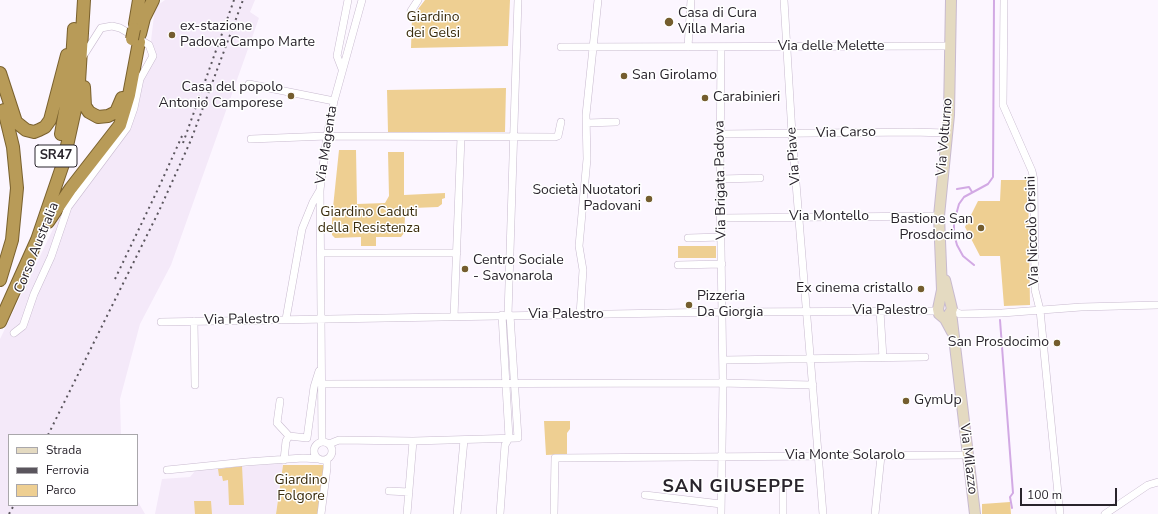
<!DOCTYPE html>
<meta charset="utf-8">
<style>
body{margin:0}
#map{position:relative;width:1158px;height:514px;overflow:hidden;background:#fcf6ff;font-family:"Nunito Sans",sans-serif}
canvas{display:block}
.legend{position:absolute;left:8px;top:434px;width:130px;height:72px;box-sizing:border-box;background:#fff;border:1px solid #a9a7ab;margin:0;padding:5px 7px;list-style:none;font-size:12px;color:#29242c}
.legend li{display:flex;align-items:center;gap:8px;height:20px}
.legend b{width:20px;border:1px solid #a9a7ab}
.scale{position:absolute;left:1020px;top:488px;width:97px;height:18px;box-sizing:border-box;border:2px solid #29242c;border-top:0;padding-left:5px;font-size:12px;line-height:14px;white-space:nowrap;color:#29242c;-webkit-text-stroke:3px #fff;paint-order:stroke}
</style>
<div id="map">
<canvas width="1158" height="514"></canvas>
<ul class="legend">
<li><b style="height:5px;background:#e4dac1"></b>Strada</li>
<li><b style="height:5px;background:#5a555d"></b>Ferrovia</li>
<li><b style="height:11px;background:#eecf92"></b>Parco</li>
</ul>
<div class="scale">100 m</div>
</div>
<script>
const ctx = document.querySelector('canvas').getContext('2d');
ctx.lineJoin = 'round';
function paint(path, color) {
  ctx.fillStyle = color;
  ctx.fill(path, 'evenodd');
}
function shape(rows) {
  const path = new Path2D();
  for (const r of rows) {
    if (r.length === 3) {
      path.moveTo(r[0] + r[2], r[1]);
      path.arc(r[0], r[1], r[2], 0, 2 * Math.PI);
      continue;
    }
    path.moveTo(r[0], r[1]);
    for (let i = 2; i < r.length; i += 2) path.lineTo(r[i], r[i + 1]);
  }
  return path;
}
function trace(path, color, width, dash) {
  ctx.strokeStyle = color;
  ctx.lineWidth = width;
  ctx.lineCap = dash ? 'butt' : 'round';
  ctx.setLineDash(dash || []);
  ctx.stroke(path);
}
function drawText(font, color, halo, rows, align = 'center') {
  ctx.font = font + ' "Nunito Sans",sans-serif';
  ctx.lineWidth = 3;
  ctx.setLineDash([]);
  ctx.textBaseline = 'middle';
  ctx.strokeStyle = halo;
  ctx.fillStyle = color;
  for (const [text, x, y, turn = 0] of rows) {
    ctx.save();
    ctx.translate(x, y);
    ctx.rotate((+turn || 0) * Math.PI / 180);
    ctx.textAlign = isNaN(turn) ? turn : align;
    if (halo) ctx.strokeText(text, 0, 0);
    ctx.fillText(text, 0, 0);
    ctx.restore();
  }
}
paint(shape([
 [165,0,255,0,250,12,259,18,171,265,140,324,120,399,121,435,9,435,9,505,137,505,137,500,145,514,0,514,0,339,55,225,71,197,123,131,138,72,149,58,155,7],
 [283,463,276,514,155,514,162,479,190,477,195,471]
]), '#f4e9f9');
paint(shape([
 [425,0,510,0,508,46,411,48,412,17],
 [506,88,505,132,388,132,387,90],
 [339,150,356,150,357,204,385,203,389,196,388,152,404,152,404,195,445,193,445,198,442,199,442,204,438,207,413,208,413,216,405,217,404,233,401,237,376,237,376,246,361,246,361,237,335,238,332,235,332,217],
 [1001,180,1028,180,1030,305,1004,306,1000,256,980,256,965,227,978,201,1000,201],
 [678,246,716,246,716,258,678,258],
 [544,421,570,421,570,429,567,433,567,454,546,455],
 [283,465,323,465,325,467,318,514,276,514],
 [242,466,244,505,229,505,228,480,223,481,222,476,219,476,218,469],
 [194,501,211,501,212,514,195,514],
 [1010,502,1011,514,982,514,982,504]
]), '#eecf92');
trace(shape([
 [957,189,969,187,972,192],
 [974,265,963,256,957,245,954,234,954,222,959,204,964,197,988,184,993,177,994,0],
 [1000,320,1013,493,1010,497,1012,508]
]), '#d2a9e4', 2);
const minor = shape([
 [784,0,792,134,823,514],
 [1004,0,1003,105,1032,171,1034,180,1035,290,1040,310,1060,514],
 [411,11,418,0],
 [561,47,950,46],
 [688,47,691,0],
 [721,47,720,179,723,383,721,514],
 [342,69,337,56,348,0],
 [249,84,334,101],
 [587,123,616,122],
 [720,134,912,132,947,133],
 [251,139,327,136,555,137,558,136,561,122],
 [720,179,760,178],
 [720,218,939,216],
 [688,238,721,237],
 [321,253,457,253],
 [678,265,722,264],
 [952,310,960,314,1002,313,1081,307,1158,305],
 [880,311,883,358],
 [508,315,518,0],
 [580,315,583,270,579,246,587,159,586,115,598,0],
 [454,317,461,137],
 [286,319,302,229,313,202,320,190],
 [194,321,195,385],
 [161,322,723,312,938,311],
 [14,333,23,326,34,294,51,257,68,207,127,128,134,108,140,79,153,56,149,45,120,28,112,26,101,28,82,58],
 [723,360,925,357],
 [321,384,719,383,813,385],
 [280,401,277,423,289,436],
 [322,441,320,190,327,136,334,101,362,0],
 [323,451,9],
 [329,444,339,440,413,441,518,438,510,315],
 [284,460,286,441,289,436,307,438,314,387,319,371],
 [167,470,246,462,303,458,319,459],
 [783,490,783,514],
 [389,491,409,492],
 [645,495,721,504],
 [321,514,327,468,327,459],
 [407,514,413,441],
 [457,514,464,440],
 [500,514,505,445,509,438,502,315],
 [554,514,555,458,967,455],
 [875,514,881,456],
 [1105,514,1148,485,1158,482]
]);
const secondary = shape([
 [951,0,949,115,939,216,942,290,938,309,939,314,945,319,952,332],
 [945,280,952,309,948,316],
 [951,312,975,514]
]);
const trunk = shape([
 [135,24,139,0],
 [140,34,144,18,153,0],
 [0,73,16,122,26,130,34,132,39,130,45,127,50,120,67,55],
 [84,87,85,106,89,112,98,117,108,116,116,112,122,98],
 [61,134,71,77,74,29],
 [48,222,71,188,120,125,129,95,139,42],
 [0,280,12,240,17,188,13,147,4,110],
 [0,322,37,240,63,164,76,105,79,82,84,0]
]);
trace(minor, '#c8bacf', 8);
trace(secondary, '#c8bacf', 12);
trace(trunk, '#7a612e', 14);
trace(minor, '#fff', 7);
trace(secondary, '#e4dac1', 10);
trace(trunk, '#b89b58', 12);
trace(shape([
 [183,143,234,0],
 [115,279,159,187,182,136],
 [48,435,159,211,191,140,243,0],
 [9,514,14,505]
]), '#5a555d', 2, [2, 4]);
const trunkBridge = shape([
 [132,39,134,29]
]);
trace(trunkBridge, '#7a612e', 14, []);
trace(trunkBridge, '#b89b58', 12);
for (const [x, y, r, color] of [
 [669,22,5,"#745d2e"],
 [172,35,4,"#745d2e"],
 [624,76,4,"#745d2e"],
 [291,96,4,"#745d2e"],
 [705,98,4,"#745d2e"],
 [649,199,4,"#745d2e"],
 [981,228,4,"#745d2e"],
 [465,269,4,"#745d2e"],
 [921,289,4,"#745d2e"],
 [689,305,4,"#745d2e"],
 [1057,343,4,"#745d2e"],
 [906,401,4,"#745d2e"]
]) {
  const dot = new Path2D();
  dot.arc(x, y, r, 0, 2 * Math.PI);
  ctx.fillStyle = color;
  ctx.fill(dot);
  trace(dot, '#fff', 1.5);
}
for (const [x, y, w] of [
 [56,156,42]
]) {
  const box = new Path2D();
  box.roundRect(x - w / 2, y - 11, w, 22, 3);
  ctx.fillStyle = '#fff';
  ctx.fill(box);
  trace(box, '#29242c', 1);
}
drawText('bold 13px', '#29242c', null, [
 ["SR47",56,156]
]);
drawText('14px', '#29242c', '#fff', [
 ["Casa di Cura",678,14],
 ["Villa Maria",678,30],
 ["ex-stazione",180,27],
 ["Padova Campo Marte",180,43],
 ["San Girolamo",632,76],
 ["Casa del popolo",283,88,"right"],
 ["Antonio Camporese",283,104,"right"],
 ["Carabinieri",713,98],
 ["Società Nuotatori",641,191,"right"],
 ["Padovani",641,207,"right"],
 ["Bastione San",973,220,"right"],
 ["Prosdocimo",973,236,"right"],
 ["Centro Sociale",473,261],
 ["- Savonarola",473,277],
 ["Ex cinema cristallo",913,289,"right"],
 ["Pizzeria",697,297],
 ["Da Giorgia",697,313],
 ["San Prosdocimo",1049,343,"right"],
 ["GymUp",914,401]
], 'left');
drawText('14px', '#3a2c0d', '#fff', [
 ["Giardino",433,18],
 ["dei Gelsi",433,34],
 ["Giardino Caduti",369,213],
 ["della Resistenza",369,229],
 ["Giardino",301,481],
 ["Folgore",301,497]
]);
drawText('14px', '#29242c', '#fff', [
 ["Via delle Melette",831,47],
 ["Via Carso",846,133,-1],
 ["Via Volturno",945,137,-85],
 ["Via Magenta",327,145,-81],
 ["Via Piave",794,156,-94],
 ["Via Brigata Padova",721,180,-91],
 ["Via Montello",829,217],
 ["Via Niccolò Orsini",1033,231,-92],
 ["Corso Australia",37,248,-68],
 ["Via Palestro",890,311],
 ["Via Palestro",566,315],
 ["Via Palestro",242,320,-1],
 ["Via Monte Solarolo",845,456],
 ["Via Milazzo",968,459,83]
]);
ctx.letterSpacing = '1px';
drawText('bold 18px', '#29242c', '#fff', [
 ["SAN GIUSEPPE",734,488]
]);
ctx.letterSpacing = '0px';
</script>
